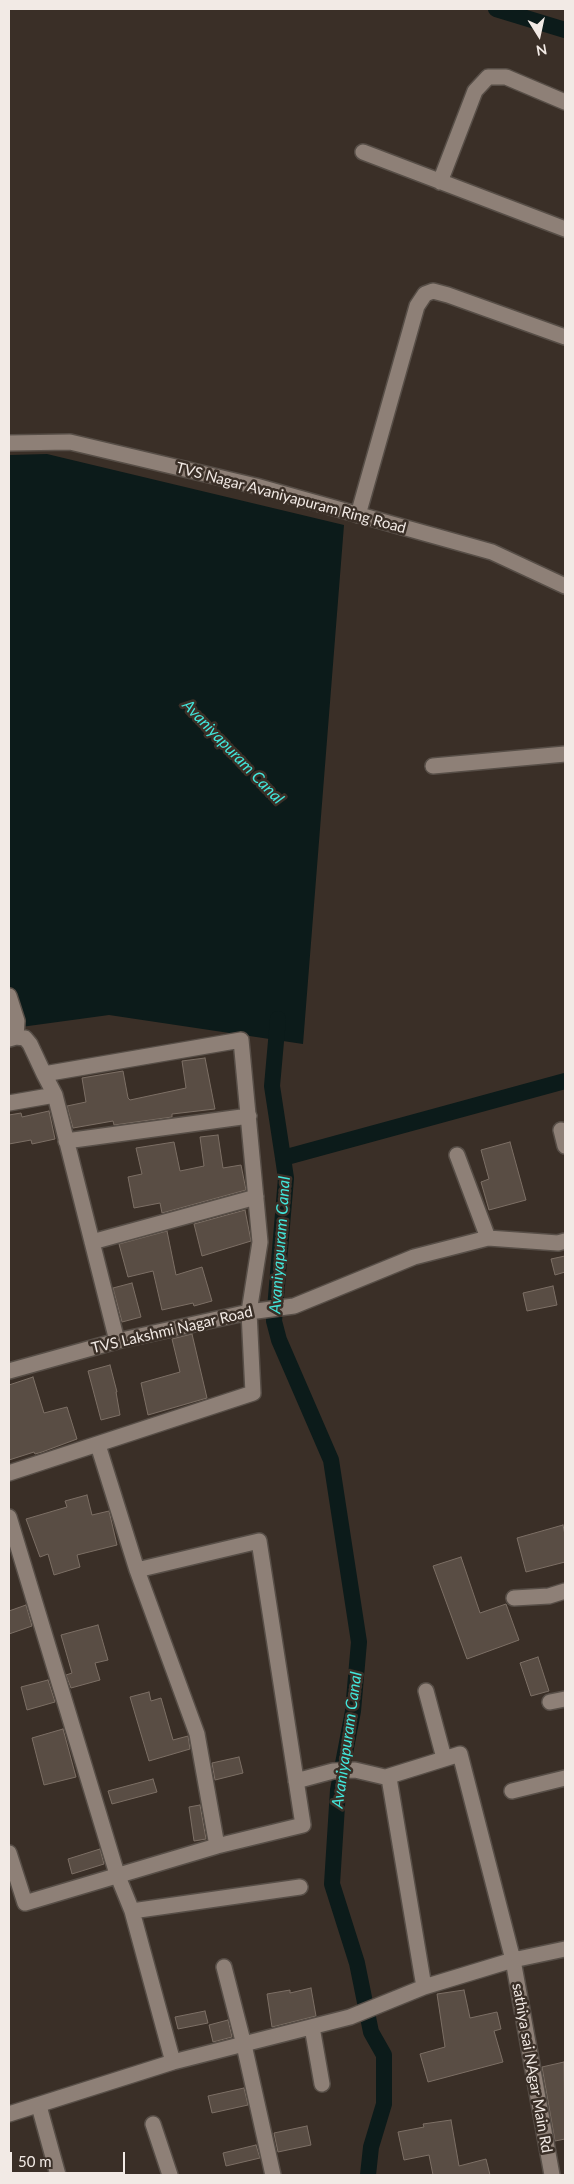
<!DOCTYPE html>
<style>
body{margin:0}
#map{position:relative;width:574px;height:2184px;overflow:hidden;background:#3a2f27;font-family:Lato,sans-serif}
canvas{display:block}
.frame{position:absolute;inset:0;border:10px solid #f2eae5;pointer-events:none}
.north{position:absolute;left:514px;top:10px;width:50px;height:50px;-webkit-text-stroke:4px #3a2f27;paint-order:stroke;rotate:170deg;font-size:14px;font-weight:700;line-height:20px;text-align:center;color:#f2eae5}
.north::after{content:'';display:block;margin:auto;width:18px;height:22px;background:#f2eae5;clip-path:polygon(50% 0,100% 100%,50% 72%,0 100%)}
.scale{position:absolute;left:10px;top:2152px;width:115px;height:22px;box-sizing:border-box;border:2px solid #f2eae5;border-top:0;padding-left:6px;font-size:15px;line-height:18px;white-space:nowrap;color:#f2eae5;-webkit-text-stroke:4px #3a2f27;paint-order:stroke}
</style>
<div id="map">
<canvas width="574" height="2184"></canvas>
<div class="frame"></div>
<div class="north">N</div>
<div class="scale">50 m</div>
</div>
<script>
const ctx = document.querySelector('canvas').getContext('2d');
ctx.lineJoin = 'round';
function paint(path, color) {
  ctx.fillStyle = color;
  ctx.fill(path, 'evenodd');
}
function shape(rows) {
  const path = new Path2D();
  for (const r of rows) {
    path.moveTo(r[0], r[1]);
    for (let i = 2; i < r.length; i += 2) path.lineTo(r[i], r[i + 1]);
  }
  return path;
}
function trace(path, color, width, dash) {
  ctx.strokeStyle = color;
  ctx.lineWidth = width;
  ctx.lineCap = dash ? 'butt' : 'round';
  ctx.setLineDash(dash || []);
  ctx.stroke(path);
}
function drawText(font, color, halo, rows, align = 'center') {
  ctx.font = font + ' Lato,sans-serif';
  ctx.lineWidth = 5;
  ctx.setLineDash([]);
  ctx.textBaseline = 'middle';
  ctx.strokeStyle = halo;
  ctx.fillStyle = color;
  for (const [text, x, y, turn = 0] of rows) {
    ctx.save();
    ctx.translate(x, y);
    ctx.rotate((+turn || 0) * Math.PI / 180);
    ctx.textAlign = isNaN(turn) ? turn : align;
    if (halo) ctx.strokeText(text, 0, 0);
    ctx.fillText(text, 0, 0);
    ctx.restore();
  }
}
paint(shape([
 [47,454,344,525,303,1044,109,1015,21,1027,9,983,9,455]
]), '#0c1b1a');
trace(shape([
 [496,9,565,30],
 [278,1019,272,1086,283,1158],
 [368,2175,371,2147,384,2104,384,2055,371,2032,357,1963,332,1884,338,1790,353,1711,359,1642,331,1460,279,1340,274,1321,286,1178,283,1158,565,1081]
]), '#0c1b1a', 16);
const building = shape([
 [205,1058,215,1109,172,1114,172,1117,114,1125,113,1121,73,1128,67,1106,86,1102,82,1078,123,1071,128,1098,130,1100,186,1088,182,1061,205,1058],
 [49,1111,55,1139,32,1144,31,1140,9,1144,9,1115,21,1113,22,1117,49,1111],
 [218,1135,223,1168,241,1165,246,1190,162,1213,160,1203,134,1208,128,1177,142,1174,136,1148,174,1142,180,1171,204,1166,200,1137,218,1135],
 [510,1142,526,1200,489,1210,481,1182,489,1179,481,1150,510,1142],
 [245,1210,251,1241,202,1256,194,1224,245,1210],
 [167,1231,176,1275,202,1267,212,1301,194,1306,193,1303,162,1310,153,1271,128,1277,119,1244,167,1231],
 [565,1256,565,1272,555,1275,551,1259,565,1256],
 [132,1283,141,1317,122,1322,113,1288,132,1283],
 [553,1286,557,1305,527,1311,523,1293,553,1286],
 [192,1334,207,1398,148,1415,141,1383,180,1372,172,1339,192,1334],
 [110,1365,117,1392,116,1392,120,1415,101,1420,88,1371,110,1365],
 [33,1377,44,1413,67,1407,77,1439,42,1452,35,1454,34,1452,9,1460,9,1385,33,1377],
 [87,1495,92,1515,109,1511,117,1545,77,1555,80,1567,54,1575,48,1554,40,1557,26,1519,67,1507,65,1501,87,1495],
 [563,1525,565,1535,565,1562,526,1572,517,1538,563,1525],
 [461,1557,480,1613,506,1604,519,1640,467,1659,433,1566,461,1557],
 [26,1605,32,1626,9,1634,9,1611,26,1605],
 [98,1625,108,1660,95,1663,100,1680,71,1688,66,1675,72,1673,61,1635,98,1625],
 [538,1657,549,1691,531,1696,520,1663,538,1657],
 [48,1680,55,1702,27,1710,21,1687,48,1680],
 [149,1692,151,1701,161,1698,173,1740,188,1736,190,1749,149,1761,130,1697,149,1692],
 [63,1729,76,1777,44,1785,32,1738,63,1729],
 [239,1757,243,1773,215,1780,212,1763,239,1757],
 [153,1779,157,1792,112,1804,108,1791,153,1779],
 [200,1805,206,1839,194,1841,189,1807,200,1805],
 [100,1849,104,1864,72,1874,68,1859,100,1849],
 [311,1988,316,2016,272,2027,267,1994,290,1990,290,1993,311,1988],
 [464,1990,470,2018,497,2012,501,2029,494,2031,503,2062,428,2082,420,2054,445,2047,437,1994,464,1990],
 [205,2011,208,2023,178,2029,175,2017,205,2011],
 [228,2020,232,2037,213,2042,209,2025,228,2020],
 [564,2062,565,2139,555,2141,542,2067,564,2062],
 [244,2088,248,2105,212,2113,208,2096,244,2088],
 [451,2120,459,2166,486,2159,490,2175,433,2175,429,2155,404,2160,398,2132,424,2127,423,2124,451,2120],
 [307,2126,311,2145,278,2152,274,2133,307,2126],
 [256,2145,260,2158,226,2166,223,2153,256,2145]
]);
paint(building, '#594d44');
trace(building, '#7c6f65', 1);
const minor = shape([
 [363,152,565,229],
 [440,182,475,91,488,77,506,77,565,102],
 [9,443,70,442,256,486,492,552,565,586],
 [358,515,417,306,425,294,433,291,448,295,565,337],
 [433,766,565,754],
 [9,996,17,1021,16,1037],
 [9,1039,16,1037,25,1038,30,1044,44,1074],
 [9,1103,55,1095,117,1341],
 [561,1130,565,1146],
 [66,1141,249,1116],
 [457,1155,488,1238],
 [92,1242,256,1197],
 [9,1371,117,1341,249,1312,294,1306,414,1257,488,1238,558,1243,565,1241],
 [9,1473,253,1393,249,1312,260,1242,241,1040,44,1074,55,1095],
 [9,1517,117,1874,132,1911,173,2062],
 [137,1570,259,1541,303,1825,217,1846],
 [514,1598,549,1596,565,1591],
 [426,1691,444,1758],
 [550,1702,565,1699],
 [386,1777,460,1754,513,1960,552,2175],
 [296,1781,333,1771,355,1770,389,1778,424,1987],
 [512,1791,565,1778],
 [9,1853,25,1903,217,1846,197,1734,137,1570,98,1445],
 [132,1911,300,1887],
 [224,1967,244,2045,273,2175],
 [312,2027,322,2084],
 [39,2106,58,2175],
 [9,2114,173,2062,350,2017,424,1987,513,1960,565,1949],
 [153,2124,170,2175]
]);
trace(minor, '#574e47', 18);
trace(minor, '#8e8077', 15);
drawText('15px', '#f2eae5', '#3a2f27', [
 ["TVS Nagar Avaniyapuram Ring Road",291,498,15],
 ["TVS Lakshmi Nagar Road",172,1330,-13],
 ["sathiya sai NAgar Main Rd",532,2068,80]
]);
drawText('italic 16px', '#42e6db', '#3a2f27', [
 ["Avaniyapuram Canal",233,752,46],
 ["Avaniyapuram Canal",280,1245,-86],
 ["Avaniyapuram Canal",347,1740,-82]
]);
</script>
